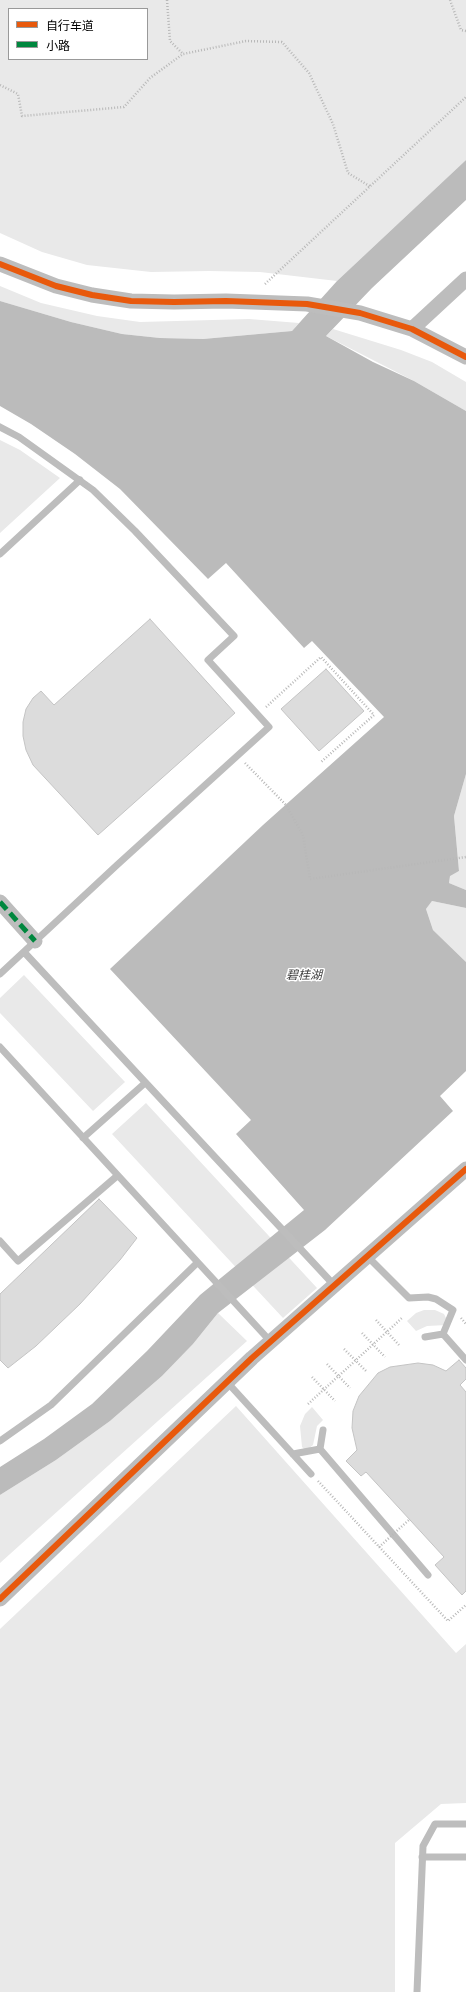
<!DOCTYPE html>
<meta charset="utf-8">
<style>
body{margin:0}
#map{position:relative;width:466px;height:1992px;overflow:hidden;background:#fff;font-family:Raleway,"Noto Sans SC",sans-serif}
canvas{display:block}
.legend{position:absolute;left:8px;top:8px;width:140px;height:52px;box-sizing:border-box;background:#fff;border:1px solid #999;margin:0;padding:5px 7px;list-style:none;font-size:12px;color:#000}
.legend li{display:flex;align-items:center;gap:8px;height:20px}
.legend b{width:20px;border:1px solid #999}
</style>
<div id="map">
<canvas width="466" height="1992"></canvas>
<ul class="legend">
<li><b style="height:5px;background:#e8590c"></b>自行车道</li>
<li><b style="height:5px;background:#00873e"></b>小路</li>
</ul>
</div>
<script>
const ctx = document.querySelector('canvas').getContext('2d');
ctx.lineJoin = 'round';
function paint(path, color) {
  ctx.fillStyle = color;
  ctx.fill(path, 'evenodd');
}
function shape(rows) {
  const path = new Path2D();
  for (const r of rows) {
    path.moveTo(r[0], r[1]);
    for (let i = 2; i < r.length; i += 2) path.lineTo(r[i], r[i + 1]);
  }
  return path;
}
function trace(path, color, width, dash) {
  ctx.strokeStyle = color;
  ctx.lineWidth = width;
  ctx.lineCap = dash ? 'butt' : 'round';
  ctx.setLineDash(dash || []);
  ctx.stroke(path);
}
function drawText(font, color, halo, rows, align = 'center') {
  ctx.font = font + ' Raleway,"Noto Sans SC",sans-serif';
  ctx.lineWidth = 3;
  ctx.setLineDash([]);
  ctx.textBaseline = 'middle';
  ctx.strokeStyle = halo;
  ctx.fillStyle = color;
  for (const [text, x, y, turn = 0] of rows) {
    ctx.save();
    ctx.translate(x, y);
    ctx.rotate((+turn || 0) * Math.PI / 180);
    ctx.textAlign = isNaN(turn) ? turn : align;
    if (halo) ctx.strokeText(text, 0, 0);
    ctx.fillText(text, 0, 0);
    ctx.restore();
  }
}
paint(shape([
 [0,0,466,0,466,160,337,281,260,272,209,271,151,272,87,265,42,252,0,233],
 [9,9,147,9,147,59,9,59],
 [0,286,41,303,97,316,140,322,249,319,299,323,292,331,203,339,160,338,122,334,71,322,0,301],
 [333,329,401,350,432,362,466,382,466,411,414,381,326,336],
 [0,440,20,450,60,478,0,533],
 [466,774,466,890,449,883,450,875,459,871,454,816],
 [432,901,466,908,466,962,433,930,426,909],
 [24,975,125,1082,93,1111,0,1013,0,998],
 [146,1103,317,1288,283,1318,112,1134],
 [424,1310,435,1310,444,1314,447,1320,447,1325,427,1326,416,1331,407,1321,416,1313],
 [218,1313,247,1341,0,1563,0,1495,56,1460,110,1421,162,1376,193,1344],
 [236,1406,456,1653,466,1644,466,1803,441,1804,395,1843,395,1992,0,1992,0,1629],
 [312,1407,323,1420,317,1426,313,1445,306,1451,302,1447,300,1426,305,1414]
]), '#e9e9e9');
paint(shape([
 [466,160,466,200,372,288,326,336,373,362,414,381,466,411,466,774,454,816,459,871,450,876,449,883,466,890,466,908,432,901,426,909,433,930,466,962,466,1071,440,1096,453,1111,325,1230,218,1313,193,1344,162,1376,110,1421,56,1460,0,1495,0,1467,44,1439,92,1404,147,1351,200,1295,304,1210,236,1134,251,1120,110,969,263,825,384,717,312,641,304,648,226,563,208,579,120,489,75,454,31,424,0,406,0,301,71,322,122,334,160,338,203,339,292,331,337,281]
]), '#bbb');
const building = shape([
 [150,619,235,713,98,835,33,765,26,750,23,736,23,722,26,709,33,698,41,691,54,705,150,619],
 [326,669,364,711,319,751,281,709,326,669],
 [99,1199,137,1238,120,1260,80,1304,36,1346,8,1368,0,1360,0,1294,99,1199],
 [459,1360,466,1368,466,1379,460,1385,466,1392,466,1591,462,1595,435,1565,444,1557,366,1472,361,1476,346,1461,357,1450,352,1428,353,1411,359,1396,378,1373,390,1367,418,1363,433,1365,446,1371,459,1360]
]);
paint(building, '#dcdcdc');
trace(building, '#c4c4c4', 1);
trace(shape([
 [167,0,170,41,183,54],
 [450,0,461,30,466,31],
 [0,85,18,94,22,116,124,107,150,78,183,54,246,41,282,42,309,73,333,124,348,173,371,187],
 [265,284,466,97],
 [266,707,321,657,374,715,321,762],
 [245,763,286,805,303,835,310,879,466,857],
 [461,1318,466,1324],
 [376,1320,399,1345],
 [362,1333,385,1357],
 [344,1349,367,1372],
 [327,1364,350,1388],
 [312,1377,335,1401],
 [308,1404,403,1317],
 [318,1481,448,1621,466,1605]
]), '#b8b8b8', 2.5, [1, 2]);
trace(shape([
 [0,427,19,437,93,490,135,531,234,636,208,660,269,727,117,865,0,974],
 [0,554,80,480],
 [24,952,334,1285],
 [0,1047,271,1342],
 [83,1138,145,1083],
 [0,1241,18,1261,117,1176],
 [367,1256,409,1298,428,1297,436,1299,453,1310,443,1334,425,1337],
 [443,1334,466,1360],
 [227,1382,311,1474],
 [0,1441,51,1405,197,1263],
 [320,1449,428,1575],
 [293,1454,320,1449,323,1430],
 [422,1857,466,1857],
 [417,1992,423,1846,435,1824,466,1824]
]), '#bdbdbd', 7);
trace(shape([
 [0,264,56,286,92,295,131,301,174,302,226,301,307,304,360,313,412,329,466,357],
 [412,329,466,279],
 [0,902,35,941],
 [0,1599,252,1358,466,1169]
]), '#bdbdbd', 15);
trace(shape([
 [379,1547,410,1519]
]), '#b8b8b8', 2.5, [1, 2]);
trace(shape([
 [0,902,35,941]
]), '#00873e', 5, [10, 5]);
trace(shape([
 [0,264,56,286,92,295,131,301,174,302,226,301,307,304,360,313,412,329,466,357],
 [0,1599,252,1358,466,1169]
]), '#e8590c', 6);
drawText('italic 12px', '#3f3f3f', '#fff', [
 ["碧桂湖",304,975]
]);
</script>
